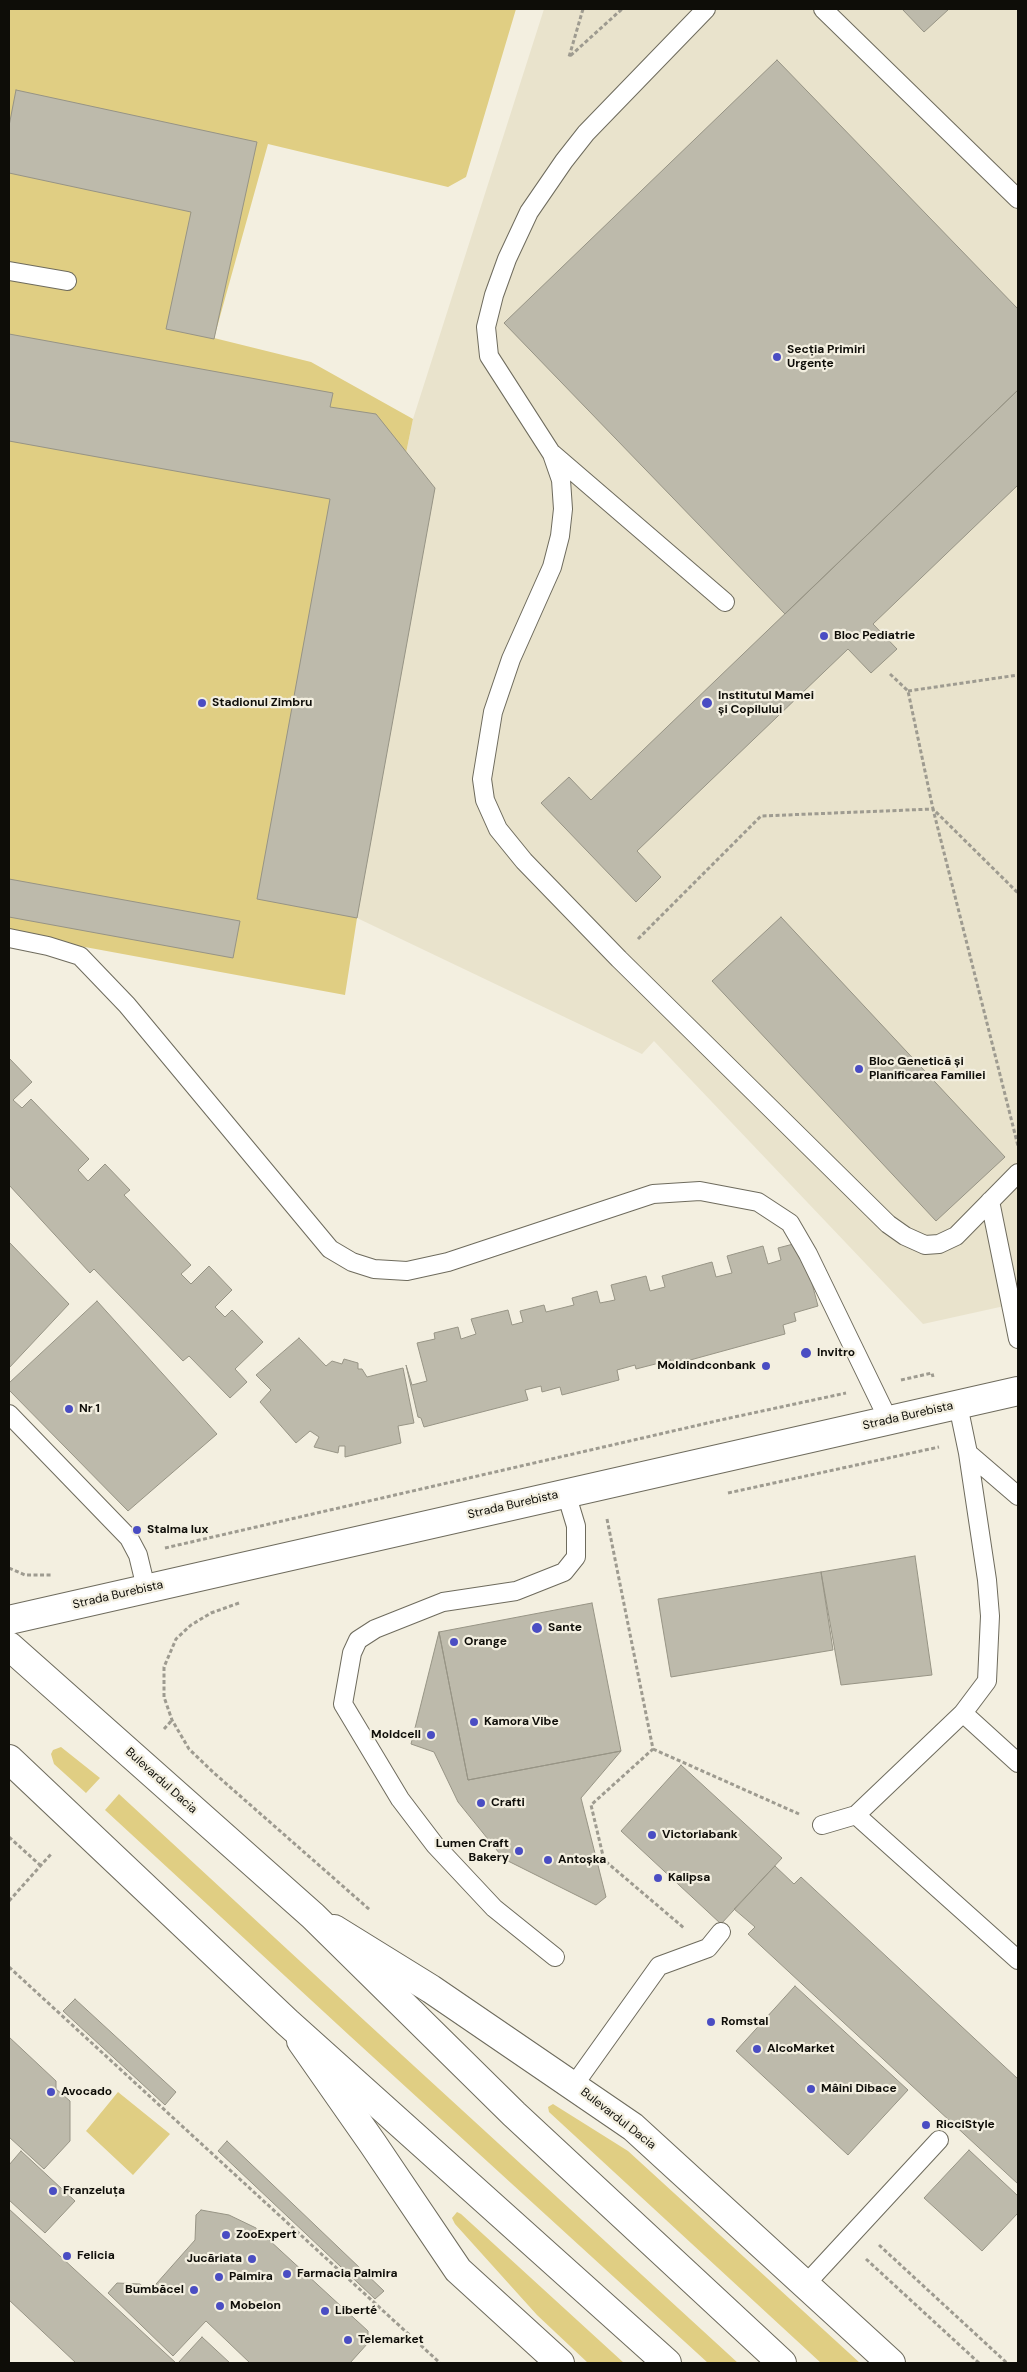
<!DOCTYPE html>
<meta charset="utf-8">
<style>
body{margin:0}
#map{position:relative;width:1027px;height:2372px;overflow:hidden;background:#f3efe0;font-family:"DM Sans",sans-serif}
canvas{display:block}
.frame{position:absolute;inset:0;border:10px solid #0e0d08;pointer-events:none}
</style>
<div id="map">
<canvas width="1027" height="2372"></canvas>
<div class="frame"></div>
</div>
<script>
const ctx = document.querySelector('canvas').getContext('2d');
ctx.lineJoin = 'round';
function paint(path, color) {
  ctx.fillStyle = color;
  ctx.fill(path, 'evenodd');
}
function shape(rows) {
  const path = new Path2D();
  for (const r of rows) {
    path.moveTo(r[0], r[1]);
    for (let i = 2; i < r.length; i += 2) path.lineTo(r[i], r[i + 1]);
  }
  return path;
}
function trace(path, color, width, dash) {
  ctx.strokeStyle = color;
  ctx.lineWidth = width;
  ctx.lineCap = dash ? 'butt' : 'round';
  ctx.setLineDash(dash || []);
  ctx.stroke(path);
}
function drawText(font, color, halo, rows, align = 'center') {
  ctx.font = font + ' "DM Sans",sans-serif';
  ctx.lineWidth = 4.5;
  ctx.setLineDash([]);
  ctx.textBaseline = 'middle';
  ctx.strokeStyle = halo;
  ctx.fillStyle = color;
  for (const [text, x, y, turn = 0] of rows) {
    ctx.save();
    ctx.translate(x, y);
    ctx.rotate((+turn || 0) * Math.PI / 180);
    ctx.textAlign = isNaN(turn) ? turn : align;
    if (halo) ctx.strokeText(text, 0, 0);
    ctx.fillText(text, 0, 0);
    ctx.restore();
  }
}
paint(shape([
 [544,9,1018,9,1018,1303,923,1324,654,1041,642,1054,357,918,406,453,413,419]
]), '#e9e3cc');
paint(shape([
 [9,9,516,9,466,177,448,187,268,144,214,338,311,362,413,419,406,453,357,918,345,995,9,933],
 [61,1747,100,1778,86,1793,54,1764,51,1754,53,1750],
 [119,1794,366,2022,738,2363,708,2363,350,2036,105,1810],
 [118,2092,170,2134,133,2175,86,2131],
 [553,2104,628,2151,860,2363,821,2363,549,2112,548,2107],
 [457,2212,461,2214,624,2363,588,2363,537,2315,455,2224,452,2218]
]), '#e0ce83');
const building = shape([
 [902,9,949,9,924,32,902,9],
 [777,60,1018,309,1018,390,785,614,504,323,777,60],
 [16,90,257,142,214,339,166,329,191,212,9,173,9,126,16,90],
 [9,334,333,393,330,407,376,414,435,488,357,918,257,899,330,499,9,441,9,334],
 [1018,390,1018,485,873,624,897,649,871,673,848,649,637,851,661,877,636,902,541,803,569,777,591,800,1018,390],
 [9,879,240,921,233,958,9,917,9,879],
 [781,917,1005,1157,936,1221,712,981,781,917],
 [9,1058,32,1082,13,1100,22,1108,31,1099,89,1159,78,1170,88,1181,105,1164,130,1190,124,1195,191,1265,181,1274,191,1284,209,1266,232,1290,215,1307,225,1317,232,1310,263,1342,235,1369,247,1382,230,1398,189,1356,183,1361,94,1269,90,1273,9,1185,9,1058],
 [9,1242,69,1304,9,1368,9,1242],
 [801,1242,818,1306,794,1313,796,1321,783,1325,785,1334,672,1365,671,1360,636,1369,635,1365,617,1370,619,1380,562,1395,560,1387,542,1392,541,1386,525,1390,528,1400,424,1427,421,1418,418,1417,406,1365,412,1385,427,1381,417,1343,435,1339,434,1333,458,1327,461,1339,476,1334,471,1319,508,1310,512,1325,523,1322,520,1311,544,1305,546,1312,574,1305,572,1298,597,1291,600,1303,615,1300,611,1285,646,1276,650,1291,665,1287,662,1276,712,1262,716,1277,732,1273,727,1256,763,1246,768,1264,781,1260,778,1248,801,1242],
 [97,1301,217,1434,128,1511,9,1390,9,1383,97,1301],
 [299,1338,326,1366,332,1361,342,1364,344,1359,358,1363,358,1369,362,1369,367,1377,403,1368,414,1423,398,1426,401,1443,345,1457,345,1446,339,1446,338,1453,314,1447,319,1437,310,1431,296,1443,260,1402,271,1390,256,1375,299,1338],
 [915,1556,932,1675,841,1685,821,1572,915,1556],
 [821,1572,833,1650,671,1677,658,1599,821,1572],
 [592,1603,621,1751,468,1780,439,1632,592,1603],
 [439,1632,468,1780,621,1751,581,1798,606,1897,596,1905,504,1859,458,1802,434,1752,411,1744,439,1632],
 [681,1765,782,1858,721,1924,621,1831,681,1765],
 [775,1866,794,1884,801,1877,1018,2079,1018,2184,748,1934,755,1927,734,1909,775,1866],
 [795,1986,908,2090,848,2155,736,2051,795,1986],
 [75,1999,176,2092,165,2105,63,2011,75,1999],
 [9,2037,56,2081,56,2089,70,2101,70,2141,44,2169,9,2137,9,2037],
 [227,2141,384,2291,375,2299,218,2151,227,2141],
 [969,2150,1018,2196,1018,2213,982,2251,924,2198,969,2150],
 [21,2151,75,2201,45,2233,9,2200,9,2165,21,2151],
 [9,2209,176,2363,76,2363,9,2300,9,2209],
 [201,2210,229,2215,256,2228,368,2331,368,2343,350,2363,250,2363,206,2321,173,2356,108,2293,117,2283,140,2284,149,2292,195,2240,196,2215,201,2210],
 [202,2337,230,2363,178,2363,202,2337]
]);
paint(building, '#bdbaab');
trace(building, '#979485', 1);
const service = shape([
 [706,9,586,133,564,161,529,212,507,259,494,295,486,327,489,356,552,454,561,480,563,509,560,536,552,567,511,659,493,712,482,779,485,800,498,829,524,861,619,959,888,1224,905,1236,925,1245,939,1244,956,1236,1018,1173],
 [823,9,1018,199],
 [9,271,67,281],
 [553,454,725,602],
 [9,938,48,946,80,956,127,1005,330,1249,352,1262,374,1269,407,1271,448,1262,653,1194,700,1191,758,1202,790,1223,808,1254,889,1421],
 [990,1201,1018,1339],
 [958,1405,968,1453,987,1580,990,1616,987,1681,963,1713,856,1815,1018,1960],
 [9,1414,129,1538,138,1555,146,1588],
 [968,1453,1018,1496],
 [963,1713,1018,1763],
 [822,1825,856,1815],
 [555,1957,494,1908,435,1845,400,1799,343,1704,352,1653,358,1640,375,1629,443,1602,516,1591,564,1572,576,1557,576,1526,566,1493],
 [574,2085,659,1966,708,1948,721,1932],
 [805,2285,939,2140]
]);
const minor = shape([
 [334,1929,431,1989,633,2127,891,2363],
 [301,2041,373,2144,458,2270,560,2363]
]);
const secondary = shape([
 [9,1620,1018,1391]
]);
const primary = shape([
 [9,1646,313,1916,514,2114,782,2363],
 [9,1759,287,2022,667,2363]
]);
trace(service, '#6e6b5d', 20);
trace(minor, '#6e6b5d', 30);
trace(secondary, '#6e6b5d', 30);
trace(primary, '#6e6b5d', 30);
trace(shape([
 [583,9,569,57,622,9],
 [890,674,908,691,933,809,1018,893],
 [908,691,1018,675],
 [638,939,761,816,933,809,1018,1146],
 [901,1380,932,1373,933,1377],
 [728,1493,939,1447],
 [607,1519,653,1749,591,1805,604,1860,684,1928],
 [165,1548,725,1419,846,1393],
 [9,1568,25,1575,51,1575],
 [239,1603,211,1613,191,1625,176,1639,164,1667,164,1697,172,1720,189,1749,214,1773,370,1910],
 [164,1729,172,1720],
 [653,1749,799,1814],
 [9,1837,41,1866],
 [9,1901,51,1854],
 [9,1967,440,2363],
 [879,2245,1007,2363],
 [866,2259,979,2363]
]), '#9e9b90', 3, [4, 2.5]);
trace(service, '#fff', 18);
trace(minor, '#fff', 28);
trace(secondary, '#fff', 28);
trace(primary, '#fff', 28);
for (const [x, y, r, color] of [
 [777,357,5,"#4a4dc3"],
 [824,636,5,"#4a4dc3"],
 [202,703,5,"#4a4dc3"],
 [707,703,6,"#4a4dc3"],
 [859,1069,5,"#4a4dc3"],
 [806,1353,6,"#4a4dc3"],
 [766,1366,5,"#4a4dc3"],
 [69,1409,5,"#4a4dc3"],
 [137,1530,5,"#4a4dc3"],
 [537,1628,6,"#4a4dc3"],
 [454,1642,5,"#4a4dc3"],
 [474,1722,5,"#4a4dc3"],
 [431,1735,5,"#4a4dc3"],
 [481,1803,5,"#4a4dc3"],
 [652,1835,5,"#4a4dc3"],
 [519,1851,5,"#4a4dc3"],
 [548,1860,5,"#4a4dc3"],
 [658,1878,5,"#4a4dc3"],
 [711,2022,5,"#4a4dc3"],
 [757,2049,5,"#4a4dc3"],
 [811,2089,5,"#4a4dc3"],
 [51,2092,5,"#4a4dc3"],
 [926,2125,5,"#4a4dc3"],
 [53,2191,5,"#4a4dc3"],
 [226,2235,5,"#4a4dc3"],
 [67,2256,5,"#4a4dc3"],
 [252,2259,5,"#4a4dc3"],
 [287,2274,5,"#4a4dc3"],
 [219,2277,5,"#4a4dc3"],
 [194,2290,5,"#4a4dc3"],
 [220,2306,5,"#4a4dc3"],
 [325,2311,5,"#4a4dc3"],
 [348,2340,5,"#4a4dc3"]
]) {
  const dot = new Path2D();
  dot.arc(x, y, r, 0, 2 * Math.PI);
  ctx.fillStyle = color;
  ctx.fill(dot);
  trace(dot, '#f3efe0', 2);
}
drawText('bold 12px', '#0e0d08', '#f3efe0', [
 ["Secția Primiri",787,350],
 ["Urgențe",787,364],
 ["Bloc Pediatrie",834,636],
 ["Institutul Mamei",718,696],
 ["și Copilului",718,710],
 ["Stadionul Zimbru",212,703],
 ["Bloc Genetică și",869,1062],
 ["Planificarea Familiei",869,1076],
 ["Invitro",817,1353],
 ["Moldindconbank",756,1366,"right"],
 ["Nr 1",79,1409],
 ["Stalma lux",147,1530],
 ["Sante",548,1628],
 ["Orange",464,1642],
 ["Kamora Vibe",484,1722],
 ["Moldcell",421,1735,"right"],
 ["Crafti",491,1803],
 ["Victoriabank",662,1835],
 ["Lumen Craft",509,1844,"right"],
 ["Bakery",509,1858,"right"],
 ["Antoșka",558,1860],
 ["Kalipsa",668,1878],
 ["Romstal",721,2022],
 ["AlcoMarket",767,2049],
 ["Mâini Dibace",821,2089],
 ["Avocado",61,2092],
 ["RicciStyle",936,2125],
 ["Franzeluța",63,2191],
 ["ZooExpert",236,2235],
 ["Felicia",77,2256],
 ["Jucăriata",242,2259,"right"],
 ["Farmacia Palmira",297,2274],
 ["Palmira",229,2277],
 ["Bumbăcel",184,2290,"right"],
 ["Mobelon",230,2306],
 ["Liberté",335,2311],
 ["Telemarket",358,2340]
], 'left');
drawText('12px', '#0e0d08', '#f3efe0', [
 ["Strada Burebista",908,1416,-13],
 ["Strada Burebista",513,1505,-13],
 ["Strada Burebista",118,1595,-13],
 ["Bulevardul Dacia",161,1781,42],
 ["Bulevardul Dacia",618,2119,38]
]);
</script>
